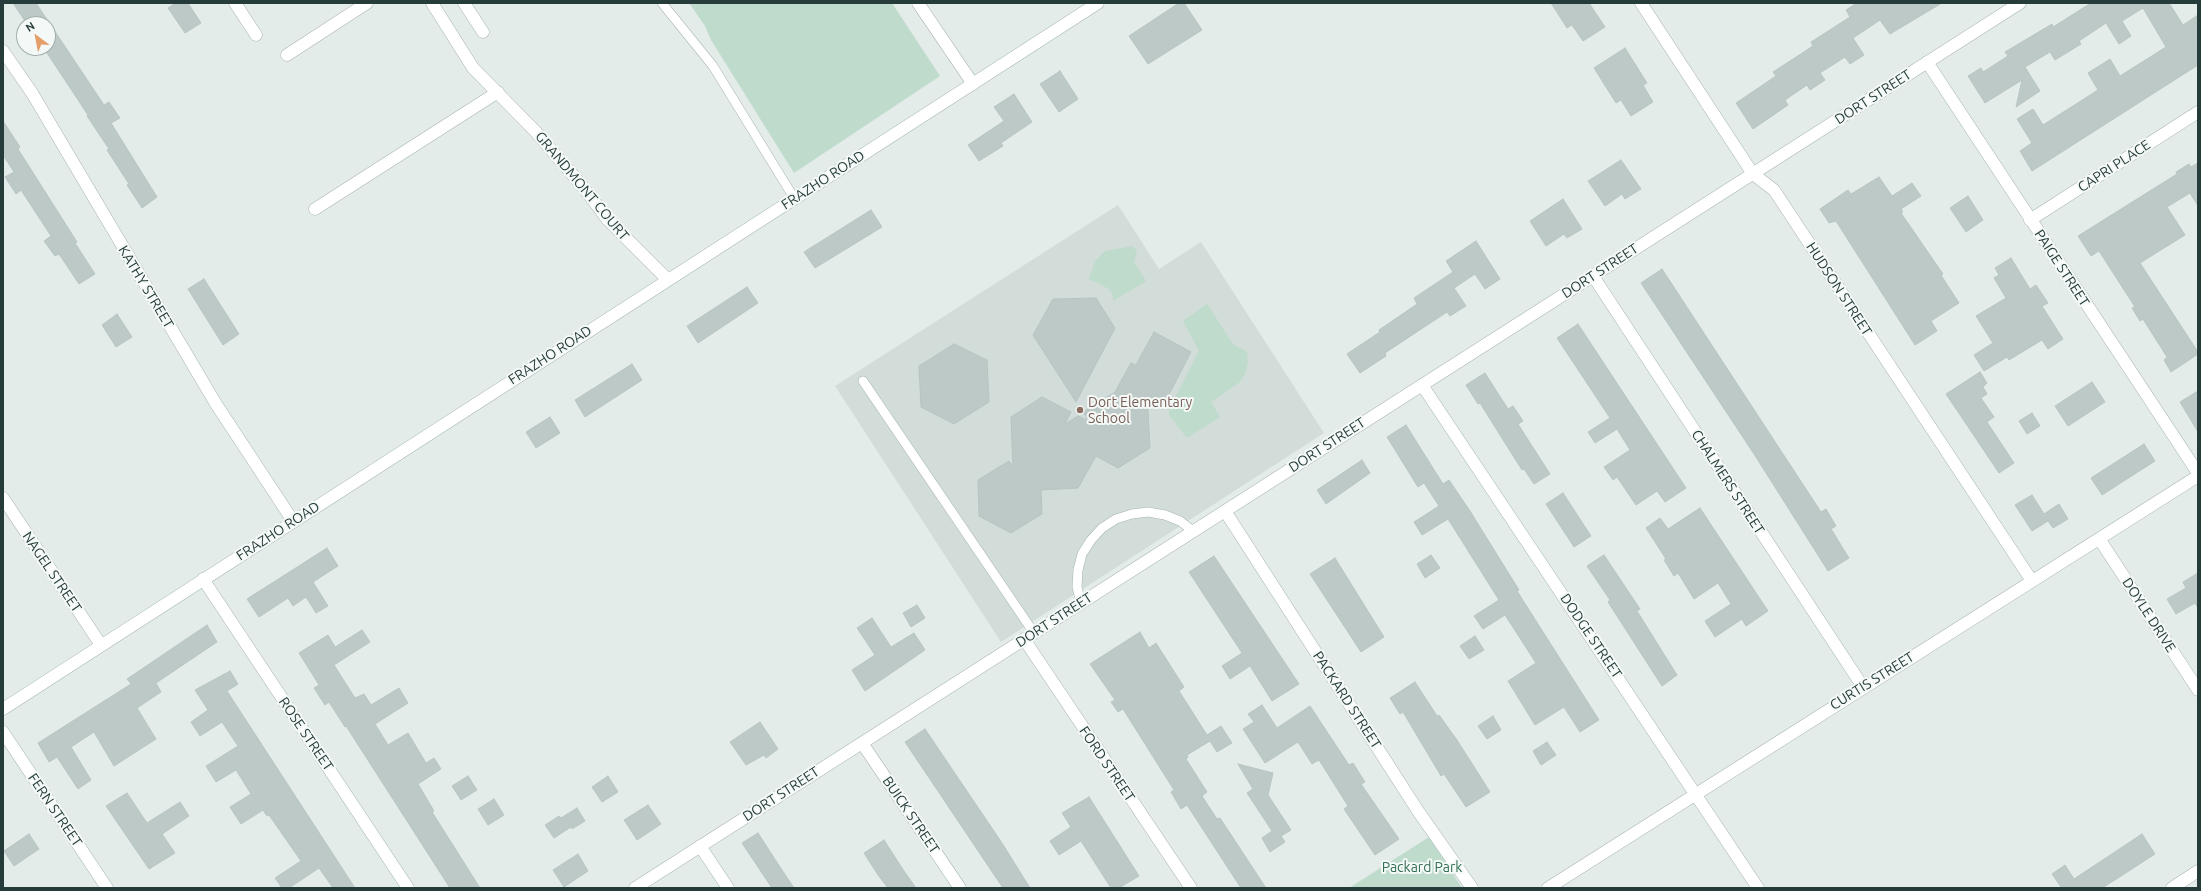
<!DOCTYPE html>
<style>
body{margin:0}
#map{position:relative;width:2201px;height:891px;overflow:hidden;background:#e4ecea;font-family:Ubuntu,sans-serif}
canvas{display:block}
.frame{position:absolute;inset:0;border:4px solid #253c3a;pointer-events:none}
.north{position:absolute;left:16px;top:16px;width:40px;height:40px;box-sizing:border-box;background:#f4f9f7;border:1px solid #a1adab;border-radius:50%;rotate:328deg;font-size:11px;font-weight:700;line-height:16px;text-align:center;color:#253c3a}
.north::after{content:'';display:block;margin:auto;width:14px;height:18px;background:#e39e6a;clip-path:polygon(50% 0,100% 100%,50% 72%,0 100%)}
</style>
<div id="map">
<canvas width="2201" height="891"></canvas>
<div class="frame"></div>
<div class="north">N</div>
</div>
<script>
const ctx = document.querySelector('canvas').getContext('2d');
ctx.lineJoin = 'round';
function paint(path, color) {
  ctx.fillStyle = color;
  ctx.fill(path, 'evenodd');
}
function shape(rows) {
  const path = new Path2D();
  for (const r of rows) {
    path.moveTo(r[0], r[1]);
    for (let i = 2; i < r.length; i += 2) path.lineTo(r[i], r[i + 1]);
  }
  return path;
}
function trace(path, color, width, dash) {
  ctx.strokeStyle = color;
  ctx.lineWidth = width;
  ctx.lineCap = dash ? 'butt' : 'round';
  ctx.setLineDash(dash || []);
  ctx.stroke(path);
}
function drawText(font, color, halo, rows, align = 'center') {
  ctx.font = font + ' Ubuntu,sans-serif';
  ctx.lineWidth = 4;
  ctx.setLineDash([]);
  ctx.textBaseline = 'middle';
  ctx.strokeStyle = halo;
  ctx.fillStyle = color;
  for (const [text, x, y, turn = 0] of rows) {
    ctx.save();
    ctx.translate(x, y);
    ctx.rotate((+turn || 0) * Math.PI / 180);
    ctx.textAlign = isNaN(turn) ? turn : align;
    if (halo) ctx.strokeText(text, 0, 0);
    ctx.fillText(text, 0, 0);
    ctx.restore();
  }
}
paint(shape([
 [1118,205,1159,269,1201,242,1324,433,1001,642,835,386]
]), '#d2dcd9');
paint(shape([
 [689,3,892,3,940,76,794,173,711,40,705,26],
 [1133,246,1137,252,1134,262,1146,281,1113,301,1113,295,1109,289,1089,279,1095,261,1105,251],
 [1207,304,1233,344,1247,352,1248,362,1246,372,1240,382,1211,402,1220,417,1187,438,1169,415,1169,409,1199,351,1183,321],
 [1429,837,1462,888,1349,888]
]), '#bfdbcc');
const building = shape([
 [13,3,36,3,104,105,109,102,120,118,111,123,157,197,142,208,127,185,129,184,107,150,109,149,87,116,88,115,45,50,48,48,48,24,27,24,13,3],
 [176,3,188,3,201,23,185,33,168,8,176,3],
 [1179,3,1184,3,1202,30,1148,64,1129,36,1179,3],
 [1551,3,1589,3,1605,27,1583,41,1572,25,1567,28,1551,3],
 [1857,3,1942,3,1890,34,1880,20,1853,38,1864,55,1850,64,1845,57,1820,73,1825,80,1810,90,1807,85,1785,100,1788,105,1753,129,1736,103,1776,76,1773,72,1813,46,1811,42,1850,17,1846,10,1857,3],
 [2091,3,2169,3,2183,25,2198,15,2198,65,2032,171,2020,151,2032,143,2017,119,2033,109,2043,125,2098,90,2088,73,2110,59,2120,76,2166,47,2143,8,2122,21,2131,36,2119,44,2106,23,2079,41,2081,44,2055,60,2050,52,2025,67,2040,91,2016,107,2022,80,1985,103,1968,76,1981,68,1983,72,2008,56,2005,52,2052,24,2053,27,2091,3],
 [1625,48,1647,83,1643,85,1653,102,1631,116,1621,100,1616,103,1594,68,1625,48],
 [1060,71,1078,99,1059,112,1040,84,1060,71],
 [1014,94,1032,122,1001,143,1003,146,979,161,968,145,1004,121,994,107,1014,94],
 [3,121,20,147,18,149,77,242,75,243,95,274,79,284,59,254,55,256,44,241,51,236,21,190,16,194,5,177,14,172,3,155,3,121],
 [1621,160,1641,189,1625,199,1622,194,1605,206,1588,181,1621,160],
 [2198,163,2198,206,2190,193,2167,207,2185,235,2140,263,2198,352,2198,354,2171,372,2164,360,2167,357,2143,319,2140,321,2132,308,2135,307,2099,251,2091,256,2078,236,2177,174,2176,172,2189,164,2191,167,2198,163],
 [1879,177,1892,196,1912,183,1921,196,1901,209,1903,212,1901,213,1943,274,1941,275,1959,303,1931,321,1937,331,1915,345,1836,221,1829,223,1820,209,1848,190,1851,194,1879,177],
 [1968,196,1983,220,1966,232,1950,208,1968,196],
 [1563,199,1582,229,1567,238,1564,234,1546,246,1530,221,1563,199],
 [871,210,882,227,815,268,804,252,871,210],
 [1476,241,1500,279,1485,289,1475,274,1454,288,1466,306,1450,316,1447,312,1385,353,1386,356,1360,373,1347,354,1380,332,1379,330,1417,304,1414,298,1453,272,1446,261,1476,241],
 [2011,258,2030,289,2036,285,2048,303,2042,306,2063,339,2048,349,2042,340,2009,360,2007,357,1984,371,1974,355,1993,343,1976,316,2006,298,1994,278,1999,275,1995,268,2011,258],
 [1662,269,1821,512,1826,509,1836,526,1831,529,1849,558,1828,571,1754,454,1641,283,1662,269],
 [204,279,239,334,223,345,188,289,204,279],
 [747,287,758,303,698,343,687,326,747,287],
 [1096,298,1115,328,1076,402,1033,335,1053,299,1096,298],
 [117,314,132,337,116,347,102,325,117,314],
 [1578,324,1686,488,1665,502,1657,491,1636,505,1617,477,1613,480,1604,467,1630,450,1617,429,1595,443,1588,432,1610,418,1557,338,1578,324],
 [1154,332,1191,352,1164,404,1147,395,1150,448,1118,468,1096,456,1078,488,1041,490,1042,514,1011,533,979,516,978,480,1009,461,1013,467,1011,417,1042,397,1071,412,1065,424,1078,416,1089,421,1083,412,1115,392,1131,363,1136,365,1154,332],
 [954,344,987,360,989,402,954,424,921,407,919,366,954,344],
 [632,364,642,380,585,417,575,400,632,364],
 [1980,372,1987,383,1983,387,1987,394,1981,398,1994,417,1987,422,2014,463,1999,473,1946,394,1980,372],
 [1485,373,1508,409,1513,406,1523,421,1518,424,1550,474,1534,484,1524,469,1522,470,1480,403,1478,404,1466,385,1485,373],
 [2092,382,2105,402,2068,426,2055,406,2092,382],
 [2198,391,2198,432,2180,402,2198,391],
 [2032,413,2040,426,2027,434,2019,421,2032,413],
 [550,417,560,433,536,448,526,432,550,417],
 [1406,425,1443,484,1449,480,1470,511,1519,590,1517,591,1599,720,1580,732,1564,707,1535,725,1508,681,1536,663,1505,615,1483,629,1474,616,1499,600,1448,519,1422,535,1414,522,1439,506,1424,483,1418,487,1387,437,1406,425],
 [2144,444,2155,461,2102,495,2091,478,2144,444],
 [1362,460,1370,473,1326,504,1317,490,1362,460],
 [1563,493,1591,536,1574,547,1546,504,1563,493],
 [2032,495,2044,514,2059,504,2068,519,2053,528,2048,521,2032,531,2015,505,2032,495],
 [1700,508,1768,611,1746,626,1742,619,1715,637,1705,621,1731,604,1718,583,1694,599,1678,573,1674,576,1664,560,1666,559,1646,528,1660,518,1668,529,1700,508],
 [327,548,338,566,313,582,328,606,316,613,306,597,293,606,288,598,259,617,247,599,327,548],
 [1431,555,1440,568,1425,578,1417,564,1431,555],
 [1604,555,1640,609,1637,611,1677,675,1662,686,1608,602,1610,600,1587,566,1604,555],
 [1214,556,1299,684,1272,701,1250,666,1230,679,1222,666,1242,653,1189,572,1214,556],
 [1335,558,1384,637,1361,652,1310,574,1335,558],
 [2198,573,2198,608,2195,603,2176,614,2167,599,2186,588,2183,582,2198,573],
 [917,605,925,618,911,627,903,613,917,605],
 [872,618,891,647,914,633,925,650,865,691,852,670,875,655,857,628,872,618],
 [207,625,217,642,156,683,161,692,137,708,156,739,114,766,94,732,71,747,91,780,78,789,57,757,49,762,38,743,131,684,127,679,207,625],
 [362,630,370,642,334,665,355,698,364,694,371,705,399,688,408,703,375,724,388,745,408,733,426,763,434,758,441,769,418,784,434,811,432,812,480,888,450,888,346,726,345,727,329,702,325,705,314,688,319,685,299,653,328,635,335,647,362,630],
 [1140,632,1149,648,1156,643,1184,687,1179,691,1207,735,1221,726,1232,743,1217,752,1210,741,1187,755,1188,757,1186,759,1207,792,1202,796,1217,819,1220,818,1266,888,1241,888,1187,805,1181,809,1171,792,1174,790,1123,709,1118,712,1111,702,1115,700,1090,664,1140,632],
 [1475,636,1484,650,1469,659,1460,646,1475,636],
 [230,671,238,684,227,691,355,888,333,888,319,868,289,888,282,888,275,878,301,861,269,815,267,816,263,810,241,824,230,807,251,794,236,770,216,782,206,766,238,746,222,722,200,736,191,722,208,710,195,690,230,671],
 [1415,682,1437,716,1439,715,1457,740,1490,792,1466,807,1444,774,1441,776,1403,712,1400,714,1390,698,1415,682],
 [1262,705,1277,728,1310,706,1349,765,1353,763,1365,782,1361,784,1399,839,1375,855,1344,809,1348,806,1319,760,1312,764,1298,742,1265,763,1243,729,1254,722,1248,714,1262,705],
 [1493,716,1501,730,1487,739,1478,726,1493,716],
 [760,722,778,749,766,758,764,755,746,765,730,742,760,722],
 [925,729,1002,843,1030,888,1003,888,905,742,925,729],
 [1547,742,1556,755,1541,765,1533,751,1547,742],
 [1238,764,1273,773,1268,795,1291,830,1281,836,1285,842,1270,852,1262,838,1272,831,1247,793,1253,789,1238,764],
 [468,776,477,790,461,800,452,786,468,776],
 [608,776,618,792,602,802,592,787,608,776],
 [127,793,147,823,180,802,189,816,162,834,175,853,149,869,106,806,127,793],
 [1089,797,1139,876,1119,888,1111,888,1081,841,1059,855,1050,841,1071,827,1062,813,1089,797],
 [494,799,504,815,488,825,478,809,494,799],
 [648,805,661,824,637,840,624,820,648,805],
 [577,808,585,821,572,829,571,827,554,838,545,825,559,816,561,818,577,808],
 [758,833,778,864,794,888,772,888,742,843,758,833],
 [29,834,39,849,14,866,4,851,29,834],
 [2142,834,2155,854,2118,878,2102,888,2060,888,2061,887,2052,874,2065,865,2074,879,2142,834],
 [884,840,904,871,916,888,888,888,878,875,864,853,884,840],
 [578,854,588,871,564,887,553,870,578,854]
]);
paint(building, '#bcc9c6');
trace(building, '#b7c5c2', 1);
const lane = shape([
 [662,3,713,66,794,198],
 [863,381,1034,633],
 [1081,603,1077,587,1078,570,1082,554,1091,540,1102,528,1116,519,1132,514,1148,512,1165,515,1180,521,1193,531]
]);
const street = shape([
 [235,3,256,35],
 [432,3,473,68,536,132,584,188,607,219,667,279],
 [464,3,483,32],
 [918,3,973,84],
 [1641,3,1753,174,1774,190,2032,581],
 [3,51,32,93,216,404,293,521],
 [287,55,367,3],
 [1927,62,2198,473],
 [315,209,498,92],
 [2030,220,2198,112],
 [1593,276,1863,687],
 [1422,385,1758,888],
 [3,498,101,645],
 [1225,511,1418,811,1472,888],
 [2100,540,2198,690],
 [203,579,408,888],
 [1024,639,1191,888],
 [3,732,107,888],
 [862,743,960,888],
 [700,846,728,888],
 [635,888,2020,3],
 [1548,888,2198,476],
 [2172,888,2198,871]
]);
const secondary = shape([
 [3,709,1098,3]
]);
trace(lane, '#a7b4b2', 10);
trace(street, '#a7b4b2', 13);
trace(secondary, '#a3b6b3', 13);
trace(lane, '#fff', 9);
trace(street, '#fff', 12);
trace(secondary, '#fff', 12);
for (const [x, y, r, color] of [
 [1080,410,4,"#8d6e63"]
]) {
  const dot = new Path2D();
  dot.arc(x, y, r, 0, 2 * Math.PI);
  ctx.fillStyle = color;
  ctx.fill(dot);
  trace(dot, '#f4f9f7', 1.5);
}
drawText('14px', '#253c3a', '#f4f9f7', [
 ["DORT STREET",1873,97,-33],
 ["CAPRI PLACE",2114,166,-33],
 ["FRAZHO ROAD",823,180,-33],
 ["GRANDMONT COURT",582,186,50],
 ["PAIGE STREET",2062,268,57],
 ["DORT STREET",1600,271,-33],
 ["KATHY STREET",146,287,59],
 ["HUDSON STREET",1839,289,57],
 ["FRAZHO ROAD",550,355,-33],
 ["DORT STREET",1327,445,-33],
 ["CHALMERS STREET",1728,482,57],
 ["FRAZHO ROAD",278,531,-33],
 ["NAGEL STREET",52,572,56],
 ["DOYLE DRIVE",2149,615,57],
 ["DORT STREET",1054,620,-33],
 ["DODGE STREET",1591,636,56],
 ["CURTIS STREET",1872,681,-32],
 ["PACKARD STREET",1347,700,57],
 ["ROSE STREET",306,734,56],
 ["FORD STREET",1107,764,56],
 ["DORT STREET",781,794,-33],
 ["FERN STREET",55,810,56],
 ["BUICK STREET",911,815,56]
]);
drawText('14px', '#785e54', '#f4f9f7', [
 ["Dort Elementary",1088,402],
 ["School",1088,418]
], 'left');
drawText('14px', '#336e55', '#f4f9f7', [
 ["Packard Park",1422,867]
]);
</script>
